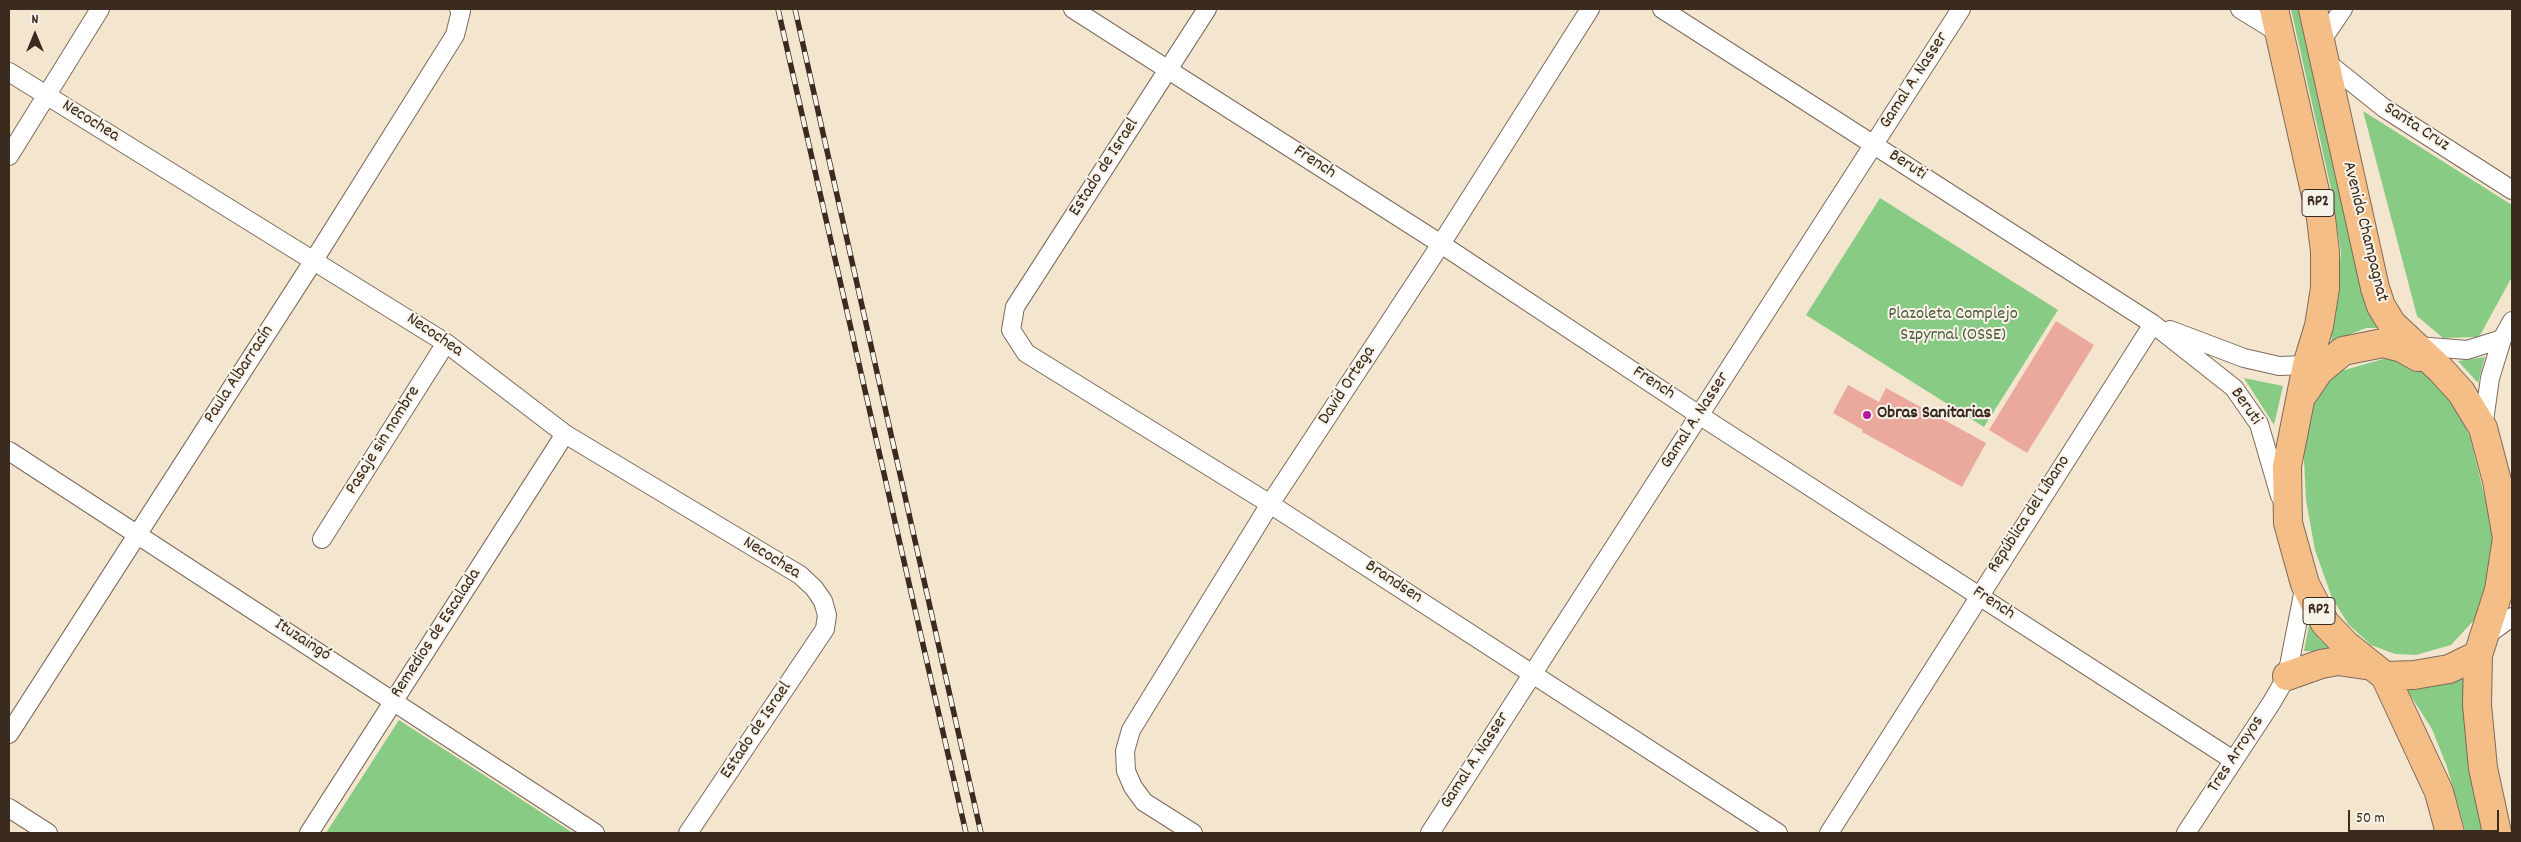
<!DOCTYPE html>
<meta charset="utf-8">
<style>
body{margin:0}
#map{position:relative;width:2521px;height:842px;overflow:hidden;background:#f4e5ce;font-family:Dekko,sans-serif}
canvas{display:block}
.frame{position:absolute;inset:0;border:10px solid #3b2a1e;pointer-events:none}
.north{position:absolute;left:10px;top:10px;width:50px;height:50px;-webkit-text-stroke:4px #f7f3e8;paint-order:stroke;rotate:0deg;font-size:14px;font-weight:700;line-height:20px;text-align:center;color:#3b2a1e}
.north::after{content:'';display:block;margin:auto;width:18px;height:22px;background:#3b2a1e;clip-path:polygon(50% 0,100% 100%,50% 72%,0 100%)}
.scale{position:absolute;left:2348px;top:810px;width:151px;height:22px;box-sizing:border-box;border:2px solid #3b2a1e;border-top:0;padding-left:6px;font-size:15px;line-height:18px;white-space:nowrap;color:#3b2a1e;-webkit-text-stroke:4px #f7f3e8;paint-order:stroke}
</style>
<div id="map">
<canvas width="2521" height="842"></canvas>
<div class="frame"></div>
<div class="north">N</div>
<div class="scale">50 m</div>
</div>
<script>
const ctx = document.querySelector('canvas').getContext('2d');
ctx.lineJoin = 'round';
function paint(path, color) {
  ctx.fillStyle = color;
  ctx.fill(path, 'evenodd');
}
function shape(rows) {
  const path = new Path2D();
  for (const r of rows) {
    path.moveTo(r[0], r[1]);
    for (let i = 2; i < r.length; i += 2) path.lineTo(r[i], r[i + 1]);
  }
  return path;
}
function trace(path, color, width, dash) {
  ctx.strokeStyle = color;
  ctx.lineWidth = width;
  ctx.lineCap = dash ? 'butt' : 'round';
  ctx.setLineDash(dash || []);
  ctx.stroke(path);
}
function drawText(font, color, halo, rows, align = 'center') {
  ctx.font = font + ' Dekko,sans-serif';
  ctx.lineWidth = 4;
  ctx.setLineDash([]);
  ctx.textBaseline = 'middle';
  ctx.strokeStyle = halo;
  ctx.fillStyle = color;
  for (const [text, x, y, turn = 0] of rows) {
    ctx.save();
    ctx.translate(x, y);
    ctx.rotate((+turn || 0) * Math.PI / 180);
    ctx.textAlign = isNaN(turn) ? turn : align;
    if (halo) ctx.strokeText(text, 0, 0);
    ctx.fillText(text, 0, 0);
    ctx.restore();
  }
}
paint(shape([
 [2291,9,2301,9,2356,269,2367,300,2382,328,2366,328,2331,342,2341,253,2332,193],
 [2363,111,2512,205,2512,277,2479,337,2443,338,2417,316],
 [1880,198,2058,310,1984,427,1806,315],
 [2390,357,2415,365,2432,378,2458,412,2470,437,2493,531,2490,577,2476,618,2451,645,2416,655,2395,654,2371,645,2349,625,2332,598,2315,550,2306,500,2304,459,2306,427,2312,404,2326,385,2341,371],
 [2485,357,2478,383,2458,361],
 [2244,378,2283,386,2274,425],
 [2310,620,2319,639,2335,652,2304,651],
 [2468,670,2468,724,2473,788,2483,833,2466,833,2447,767,2432,729,2407,690,2434,685],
 [399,720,573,833,326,833]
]), '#88cb84');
paint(shape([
 [2056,321,2094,345,2027,453,1989,430],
 [1848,385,1879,402,1886,388,1986,443,1962,487,1862,432,1863,430,1833,413]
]), '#eba89c');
const street = shape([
 [1073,9,1441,244,1699,415,2233,760],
 [1207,9,1015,307,1011,330,1026,353,1270,504,1778,833],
 [1662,9,2153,324,2234,388,2259,424,2280,496],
 [2240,9,2279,33],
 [2320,43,2343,9],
 [2324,60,2384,108,2512,190],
 [9,72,446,343,565,434,800,575,814,588,823,601,827,615,825,629,688,833],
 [9,156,100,9],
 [2170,330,2244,358,2279,366,2307,365,2314,362],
 [2417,346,2467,350,2502,339],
 [2483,428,2490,378,2502,339,2512,321],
 [9,451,595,833],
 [322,539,446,343],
 [2484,637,2512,617],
 [9,734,314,260,455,35,461,11,459,9],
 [9,808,48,833],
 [309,833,565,434],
 [1193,833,1144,802,1133,787,1126,771,1125,751,1131,730,1270,504,1441,244,1590,9],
 [1430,833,1961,9],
 [1829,833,2153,324],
 [2186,833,2272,702,2287,676,2305,584]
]);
const highway = shape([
 [2274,9,2321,218,2325,252,2325,288,2319,326,2307,365,2287,466,2288,523,2305,584,2325,623,2346,645,2385,676,2439,792,2450,833],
 [2313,9,2375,288,2381,306,2392,324,2441,370,2461,392,2483,428,2497,481,2507,538,2499,590,2478,655,2477,705,2483,768,2497,833],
 [2304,393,2319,371,2343,351,2383,343,2402,348,2418,357],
 [2287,676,2321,664,2338,661,2372,666],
 [2385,676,2414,675,2449,669,2478,655]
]);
trace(street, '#7c6b5c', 20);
trace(highway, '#7c6b5c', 30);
trace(street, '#fff', 18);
trace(highway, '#f6be87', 28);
const rail = shape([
 [778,9,966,833],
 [795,9,981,833]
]);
trace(rail, '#3b2a1e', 5.5);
trace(rail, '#f7f3e8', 4, [11]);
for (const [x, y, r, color] of [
 [1867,415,5,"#b5179e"]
]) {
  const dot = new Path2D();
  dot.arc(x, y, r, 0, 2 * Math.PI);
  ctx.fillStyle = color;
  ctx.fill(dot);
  trace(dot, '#f7f3e8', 2);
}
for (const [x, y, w] of [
 [2318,203,32],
 [2319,611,32]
]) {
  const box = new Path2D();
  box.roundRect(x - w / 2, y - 13.5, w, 27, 4);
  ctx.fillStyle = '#f7f3e8';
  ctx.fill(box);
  trace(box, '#3b2a1e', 1);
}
drawText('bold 16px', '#3b2a1e', null, [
 ["RP2",2318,203],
 ["RP2",2319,611]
]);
drawText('18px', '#3b2a1e', '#f7f3e8', [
 ["Gamal A. Nasser",1915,81,-57],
 ["Necochea",90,122,32],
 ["Santa Cruz",2416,128,33],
 ["French",1314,163,33],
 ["Beruti",1907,166,33],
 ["Estado de Israel",1105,168,-57],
 ["Avenida Champagnat",2364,232,76],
 ["Necochea",434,336,34],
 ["Paula Albarracín",240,375,-57],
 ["French",1653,384,33],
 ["David Ortega",1348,386,-57],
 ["Beruti",2245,407,55],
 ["Gamal A. Nasser",1696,421,-57],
 ["Pasaje sin nombre",384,441,-58],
 ["República del Líbano",2030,515,-57],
 ["Necochea",771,559,32],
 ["Brandsen",1393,583,33],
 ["French",1993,604,33],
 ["Remedios de Escalada",437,634,-57],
 ["Ituzaingó",302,641,33],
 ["Estado de Israel",757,731,-56],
 ["Tres Arroyos",2237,755,-57],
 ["Gamal A. Nasser",1476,761,-57]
]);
drawText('18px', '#525a3d', '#f7f3e8', [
 ["Plazoleta Complejo",1953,316],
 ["Szpyrnal (OSSE)",1953,337]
]);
drawText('bold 18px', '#3b2a1e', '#f7f3e8', [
 ["Obras Sanitarias",1877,415]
], 'left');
</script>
